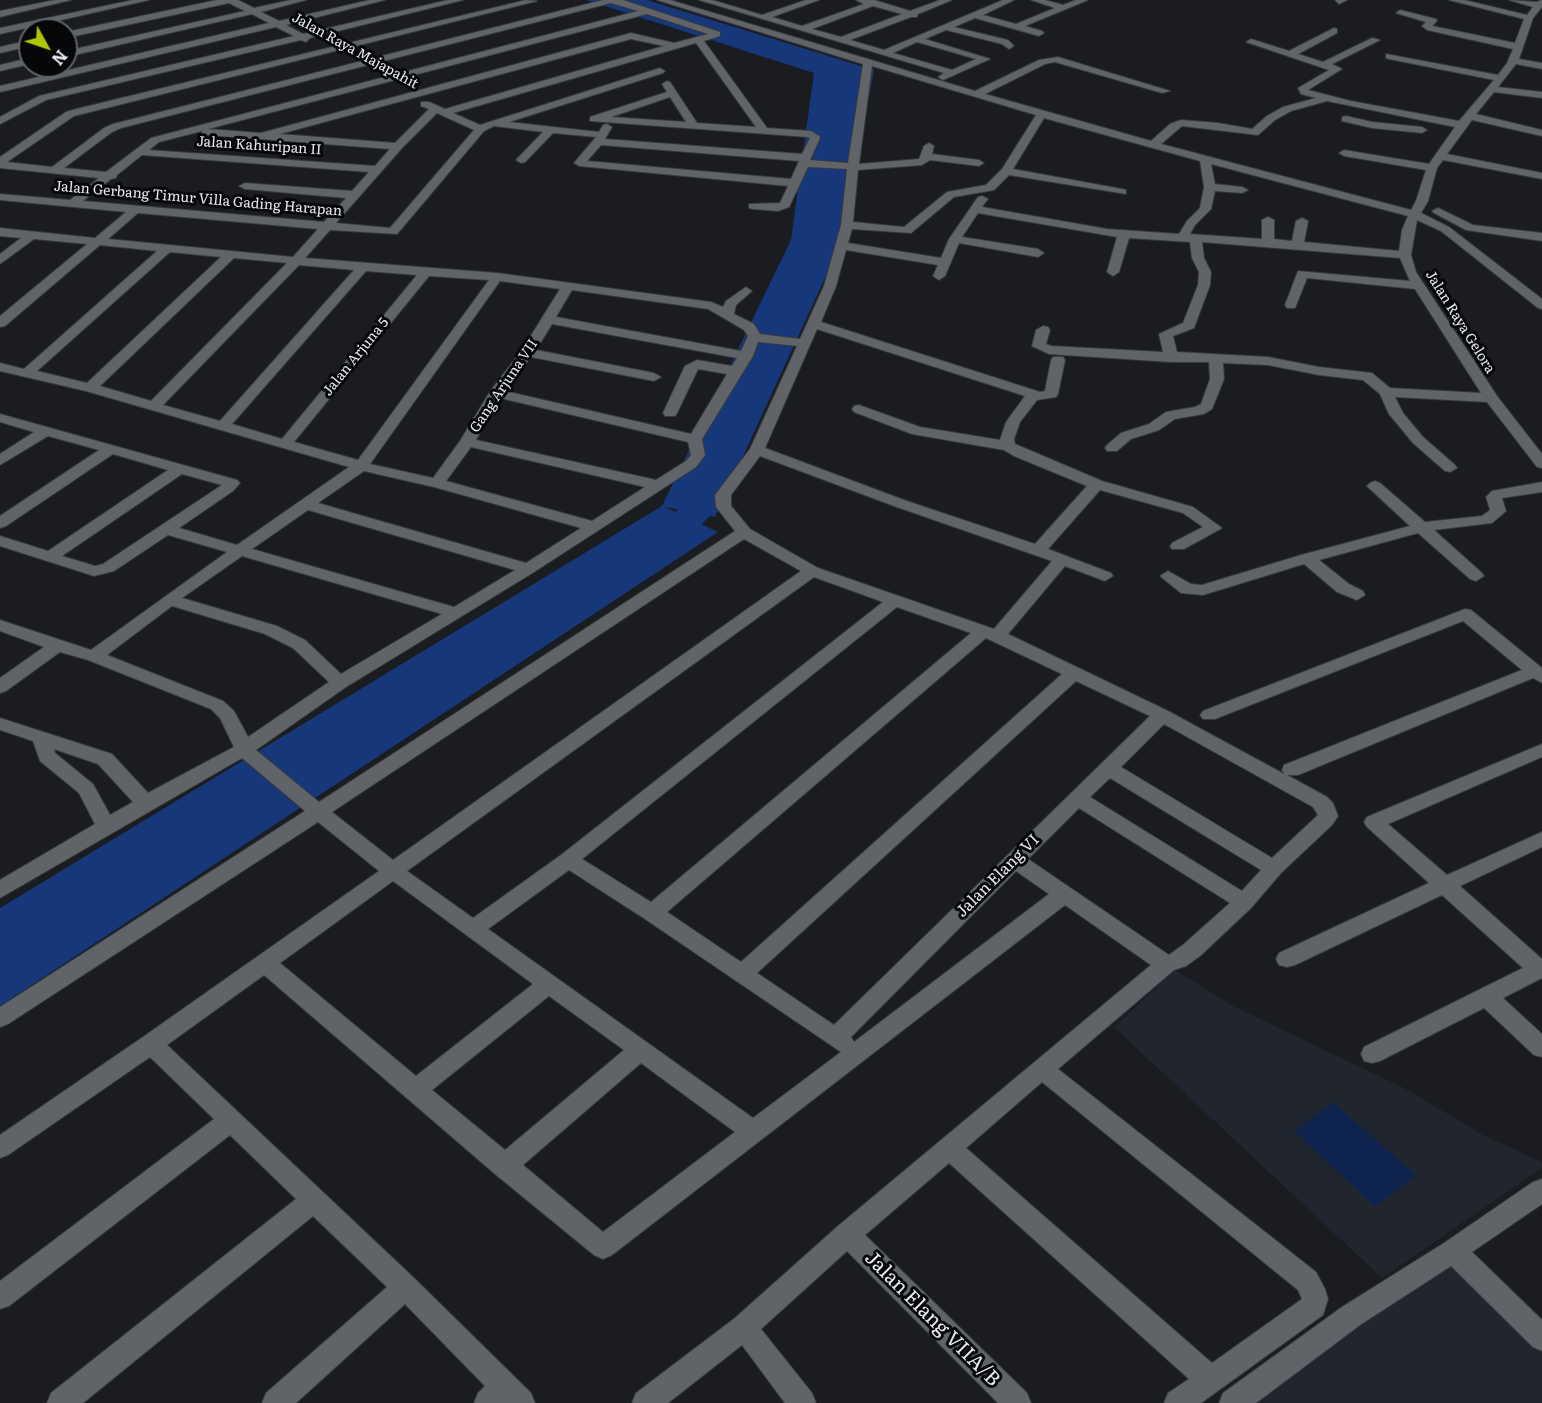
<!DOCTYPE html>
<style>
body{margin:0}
#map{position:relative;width:1542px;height:1403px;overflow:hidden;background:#1a1c20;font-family:Literata,serif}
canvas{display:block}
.north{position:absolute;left:18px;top:18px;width:60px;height:60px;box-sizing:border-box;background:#060708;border:2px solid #606264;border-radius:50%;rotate:130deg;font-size:16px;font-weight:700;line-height:24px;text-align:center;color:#e8eaed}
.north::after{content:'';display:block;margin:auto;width:21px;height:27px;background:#afc508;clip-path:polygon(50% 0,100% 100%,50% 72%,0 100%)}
</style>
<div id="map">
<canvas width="1542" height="1403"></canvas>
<div class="north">N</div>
</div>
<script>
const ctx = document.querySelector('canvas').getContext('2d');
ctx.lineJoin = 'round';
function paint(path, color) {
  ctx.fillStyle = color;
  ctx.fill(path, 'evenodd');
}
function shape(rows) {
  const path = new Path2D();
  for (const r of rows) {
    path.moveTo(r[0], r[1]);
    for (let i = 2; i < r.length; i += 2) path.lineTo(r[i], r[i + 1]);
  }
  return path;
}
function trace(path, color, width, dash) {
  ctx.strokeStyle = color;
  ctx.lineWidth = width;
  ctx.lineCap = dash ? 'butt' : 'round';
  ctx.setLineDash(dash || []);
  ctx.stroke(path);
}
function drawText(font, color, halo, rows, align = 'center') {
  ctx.font = font + ' Literata,serif';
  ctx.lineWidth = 6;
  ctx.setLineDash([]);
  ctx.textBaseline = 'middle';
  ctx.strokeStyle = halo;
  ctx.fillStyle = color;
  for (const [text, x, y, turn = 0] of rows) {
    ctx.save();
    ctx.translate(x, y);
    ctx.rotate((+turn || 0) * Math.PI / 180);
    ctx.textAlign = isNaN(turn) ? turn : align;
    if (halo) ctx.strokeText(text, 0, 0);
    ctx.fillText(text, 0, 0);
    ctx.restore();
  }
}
paint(shape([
 [1175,970,1235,1007,1404,1088,1485,1136,1542,1162,1542,1168,1382,1278,1114,1027],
 [1449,1258,1542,1348,1542,1403,1252,1403]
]), '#21262e');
paint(shape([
 [1333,1102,1416,1175,1375,1207,1294,1131]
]), '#0e244f');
paint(shape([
 [586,0,647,0,874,70,843,239,715,517,665,507,718,532,0,1006,0,908,662,506,791,240,814,73]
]), '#163779');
paint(shape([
 [726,457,738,460,743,467,714,512,694,532,654,555,641,558,628,555,623,547,628,539,670,518,689,499,714,460,726,457]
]), '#163779');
const minor = shape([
 [55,0,71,0,0,17,0,11,55,0],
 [133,0,149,0,0,34,0,28,133,0],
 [217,0,238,0,254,8,291,0,306,0,261,12,279,21,370,0,385,0,286,25,303,34,448,0,463,0,310,38,306,42,301,40,46,100,0,124,0,117,39,96,294,36,276,27,0,92,0,86,269,23,252,14,66,57,66,51,245,11,229,3,66,38,66,32,217,0],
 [526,0,537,1,74,116,7,162,52,167,104,128,113,124,603,0,623,0,720,32,720,36,704,41,767,128,811,131,819,136,820,138,810,160,848,163,863,64,657,0,670,0,975,91,1039,60,1058,57,1170,91,1162,93,1055,62,1045,64,985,94,1151,141,1170,124,1181,120,1218,123,1252,129,1267,116,1283,107,1316,98,1301,94,1298,88,1329,70,1246,42,1251,39,1289,51,1334,28,1337,29,1337,33,1298,54,1323,62,1372,38,1380,40,1332,64,1342,69,1308,90,1351,101,1459,121,1494,80,1389,59,1386,58,1386,54,1498,75,1507,63,1513,49,1427,30,1422,26,1426,22,1396,13,1400,10,1436,19,1437,21,1432,26,1515,43,1524,19,1449,0,1464,0,1527,15,1533,7,1509,0,1537,2,1542,0,1542,7,1533,18,1519,59,1542,63,1542,69,1516,64,1498,87,1542,92,1542,98,1494,92,1476,114,1542,130,1542,136,1472,120,1447,154,1542,173,1542,179,1443,160,1437,168,1428,201,1421,213,1449,227,1542,299,1542,309,1538,308,1441,231,1417,220,1411,255,1416,272,1497,396,1542,454,1542,468,1537,467,1487,402,1395,397,1403,413,1423,437,1455,465,1457,468,1450,472,1445,471,1413,443,1389,414,1380,394,1363,380,1319,375,1268,365,1223,363,1224,379,1212,409,1204,414,1175,419,1159,430,1131,439,1117,451,1107,451,1105,448,1107,445,1121,433,1149,424,1166,412,1195,407,1201,404,1210,379,1209,362,1171,362,1049,354,1032,346,1036,330,1043,326,1048,327,1050,330,1046,344,1051,346,1163,352,1159,334,1183,323,1198,285,1199,272,1192,258,1190,242,1129,238,1119,272,1113,276,1107,272,1117,237,978,213,962,237,1038,249,1044,253,1038,257,959,243,945,276,939,280,933,276,938,265,846,250,836,286,821,322,1040,392,1045,391,1051,360,1053,357,1063,357,1065,360,1058,394,1056,397,1037,400,1020,422,1014,439,1015,444,1102,481,1193,507,1222,528,1184,549,1172,549,1170,546,1172,543,1203,527,1183,513,1100,490,1048,549,1111,573,1113,576,1105,581,1065,566,1008,634,1168,711,1284,774,1282,770,1284,765,1522,670,1463,621,1215,719,1203,719,1200,715,1203,711,1465,609,1471,610,1542,668,1542,683,1533,678,1298,775,1287,775,1327,797,1333,803,1338,816,1332,825,1281,873,1251,908,1200,956,1186,966,1174,970,1058,1069,1316,1272,1325,1289,1328,1299,1323,1315,1201,1403,1164,1403,1168,1393,1189,1379,949,1163,865,1235,1027,1393,1031,1403,998,1403,847,1251,761,1329,812,1393,816,1403,785,1403,742,1345,668,1403,632,1403,636,1393,735,1318,838,1226,1151,965,1065,905,612,1255,603,1259,594,1255,495,1174,264,975,167,1045,414,1278,531,1393,535,1403,474,1403,478,1393,485,1386,405,1304,296,1403,262,1403,266,1393,387,1287,313,1216,83,1403,47,1403,51,1393,296,1199,230,1135,9,1306,0,1309,0,1281,214,1119,150,1057,8,1155,0,1158,0,1135,143,1037,379,871,318,822,8,1024,0,1027,0,1007,305,811,242,758,0,898,0,880,95,824,79,793,40,761,33,741,0,730,0,718,112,754,148,793,234,747,220,718,211,709,88,660,60,652,6,691,0,693,0,678,44,647,0,631,0,620,91,650,227,552,168,535,114,571,94,576,0,546,0,536,48,551,168,470,113,454,6,526,0,528,0,516,99,450,48,436,0,465,0,454,34,432,0,422,0,414,237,480,240,483,233,491,179,528,237,545,349,467,86,391,0,371,0,363,24,369,157,251,100,245,5,326,0,327,0,316,87,244,34,239,0,264,0,254,21,238,0,236,0,228,95,238,126,212,0,200,0,194,70,200,99,178,0,168,0,157,66,112,76,109,526,0],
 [611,3,638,11,151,138,106,172,64,168,112,132,121,128,611,3],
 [647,14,708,34,674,43,631,33,261,133,208,129,647,14],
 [631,39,664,46,445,109,429,102,421,102,421,106,429,109,395,143,280,134,631,39],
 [696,43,756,127,697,123,670,82,667,81,662,84,667,92,590,117,590,121,808,137,810,138,802,154,605,139,612,127,607,124,603,125,599,132,509,122,663,73,665,71,660,68,480,125,453,113,696,43],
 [872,66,1036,115,1002,169,986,185,947,192,904,227,853,222,858,170,922,165,930,160,979,166,984,163,979,160,932,154,934,146,929,143,924,146,919,159,859,164,872,66],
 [670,97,686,122,611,117,670,97],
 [1327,101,1455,127,1429,164,1344,150,1339,153,1344,156,1426,170,1416,201,1411,210,1161,144,1182,126,1258,135,1275,120,1291,111,1327,101],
 [437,113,474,130,390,228,336,223,402,148,437,113],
 [1044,118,1200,161,1204,187,1200,208,1187,221,1179,234,1107,229,982,207,988,199,982,196,978,197,949,239,941,258,848,243,852,229,911,233,954,197,994,190,1009,175,1126,194,1126,190,1122,189,1013,169,1044,118],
 [494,126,543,132,516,160,521,163,525,162,553,133,596,137,574,163,579,166,788,186,780,203,749,204,749,208,753,209,778,211,789,207,808,167,847,169,841,225,824,286,800,339,760,334,754,324,734,314,736,305,752,291,746,287,726,301,723,307,711,302,497,273,305,258,330,230,397,234,484,131,494,126],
 [202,131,202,134,206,135,390,149,375,166,149,150,159,142,202,131],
 [601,145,799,161,791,179,587,161,601,145],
 [142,155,369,172,352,191,245,183,239,186,245,189,346,198,324,222,83,201,111,179,116,178,117,175,142,155],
 [1211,164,1408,216,1402,230,1399,251,1304,242,1308,221,1302,218,1296,221,1292,241,1274,239,1274,220,1268,217,1262,220,1262,239,1190,234,1195,225,1211,209,1215,191,1242,193,1248,190,1242,187,1215,184,1211,164],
 [138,213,318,229,293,257,108,239,138,213],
 [1202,242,1400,258,1410,281,1298,271,1285,305,1287,308,1295,308,1307,278,1415,289,1481,393,1390,388,1372,373,1319,367,1268,357,1177,352,1173,336,1194,328,1210,285,1211,272,1204,258,1202,242],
 [170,252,221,257,87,383,37,371,170,252],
 [234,258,287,263,151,401,100,386,234,258],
 [299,265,354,270,220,421,163,405,299,265],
 [366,271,417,275,282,439,232,424,366,271],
 [429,276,489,280,358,460,294,442,429,276],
 [500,281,560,289,522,350,491,390,460,441,433,478,370,464,500,281],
 [572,290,708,309,744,330,748,336,741,351,556,317,572,290],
 [552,324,737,358,732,366,697,360,685,366,663,413,665,416,675,416,677,413,698,369,727,374,691,434,505,391,531,357,654,381,661,377,654,373,536,350,552,324],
 [817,329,1025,396,1006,422,1000,440,920,427,859,405,854,406,852,409,854,412,912,434,1004,450,1014,456,1087,486,1035,544,904,500,765,448,817,329],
 [758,342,797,346,750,449,715,495,716,507,735,531,319,802,256,750,346,687,534,572,696,467,705,455,702,439,753,356,758,342],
 [500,398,688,442,691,455,686,461,656,480,476,440,500,398],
 [471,447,645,487,592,521,446,481,471,447],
 [760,456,894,506,1052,561,994,629,818,568,750,529,731,506,731,495,760,456],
 [364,471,434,487,581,528,526,563,318,503,364,471],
 [182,474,222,485,103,564,95,566,62,556,182,474],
 [308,510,515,570,454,607,252,549,308,510],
 [744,539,801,571,393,860,332,812,744,539],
 [242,556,442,614,341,674,305,640,277,626,182,598,242,556],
 [814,577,883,602,561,855,473,918,407,871,814,577],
 [172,606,265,634,293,648,329,682,248,737,234,711,223,701,107,655,172,606],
 [897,607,971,633,651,902,582,859,897,607],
 [986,638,1062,674,741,962,667,912,986,638],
 [1076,681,1150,716,834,1025,757,973,1076,681],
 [1164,724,1313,807,1318,815,1272,858,1121,767,1164,724],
 [54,749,98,764,133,802,110,815,93,784,55,753,54,749],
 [1110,778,1261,870,1242,891,1090,797,1110,778],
 [1079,808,1230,903,1184,944,1169,955,1028,859,1079,808],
 [569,870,645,919,841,1052,753,1118,488,929,569,870],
 [1016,871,1049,894,854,1042,851,1037,1016,871],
 [393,881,533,984,416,1076,280,963,393,881],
 [549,996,624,1050,505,1150,432,1090,549,996],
 [641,1063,735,1132,603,1232,523,1165,641,1063],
 [1042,1082,1298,1290,1302,1299,1212,1363,966,1148,1042,1082],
 [699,0,712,0,762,15,806,0,819,0,772,17,802,26,864,4,856,0,874,0,910,11,940,0,952,0,918,14,917,17,911,17,850,40,884,50,1003,0,1014,0,983,15,1016,24,1055,8,1031,0,1045,0,1063,5,1076,0,1088,0,1025,26,1042,31,1044,33,1039,36,975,18,954,27,1008,40,1014,46,1009,49,1002,44,946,30,925,39,990,59,943,80,938,77,944,73,699,0],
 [873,6,902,14,841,37,812,29,873,6],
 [917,42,976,59,952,70,893,53,917,42],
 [1335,0,1347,0,1339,4,1335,0],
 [30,40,30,46,0,53,0,47,30,40],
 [30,58,30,64,0,71,0,65,30,58],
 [1346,116,1372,122,1422,127,1427,130,1422,133,1372,128,1342,121,1342,117,1346,116],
 [1438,208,1473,225,1542,233,1542,241,1466,230,1434,213,1432,211,1438,208],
 [1375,481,1380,483,1425,522,1482,516,1490,510,1486,497,1492,491,1542,482,1542,492,1502,498,1506,511,1492,523,1434,530,1482,573,1484,576,1476,581,1470,579,1418,533,1319,560,1349,584,1363,591,1365,595,1357,600,1337,592,1304,564,1203,595,1181,593,1160,576,1168,571,1191,584,1202,585,1301,555,1410,526,1370,489,1367,486,1370,483,1375,481],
 [1542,744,1542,757,1388,824,1447,875,1542,832,1542,847,1460,886,1542,959,1542,978,1503,998,1542,1034,1542,1057,1534,1055,1484,1008,1380,1061,1372,1063,1364,1061,1361,1054,1364,1047,1523,968,1442,895,1295,965,1287,967,1279,965,1276,959,1279,953,1429,883,1367,827,1364,822,1367,817,1542,744],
 [1542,1179,1542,1204,1472,1252,1542,1320,1542,1351,1533,1347,1451,1266,1360,1325,1256,1403,1219,1403,1223,1393,1342,1307,1444,1243,1533,1182,1542,1179]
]);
trace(minor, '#37393b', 2);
paint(minor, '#606367');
drawText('14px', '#e8eaed', '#060708', [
 ["Jalan Raya Majapahit",355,51,29],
 ["Jalan Kahuripan II",259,146,4],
 ["Jalan Gerbang Timur Villa Gading Harapan",198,199,5],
 ["Jalan Raya Gelora",1460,322,58],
 ["Jalan Arjuna 5",356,357,-51],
 ["Gang Arjuna VII",504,386,-56]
]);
drawText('16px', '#e8eaed', '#060708', [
 ["Jalan Elang VI",998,876,-45]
]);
drawText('20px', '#e8eaed', '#060708', [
 ["Jalan Elang VIIA/B",932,1319,45]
]);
</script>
